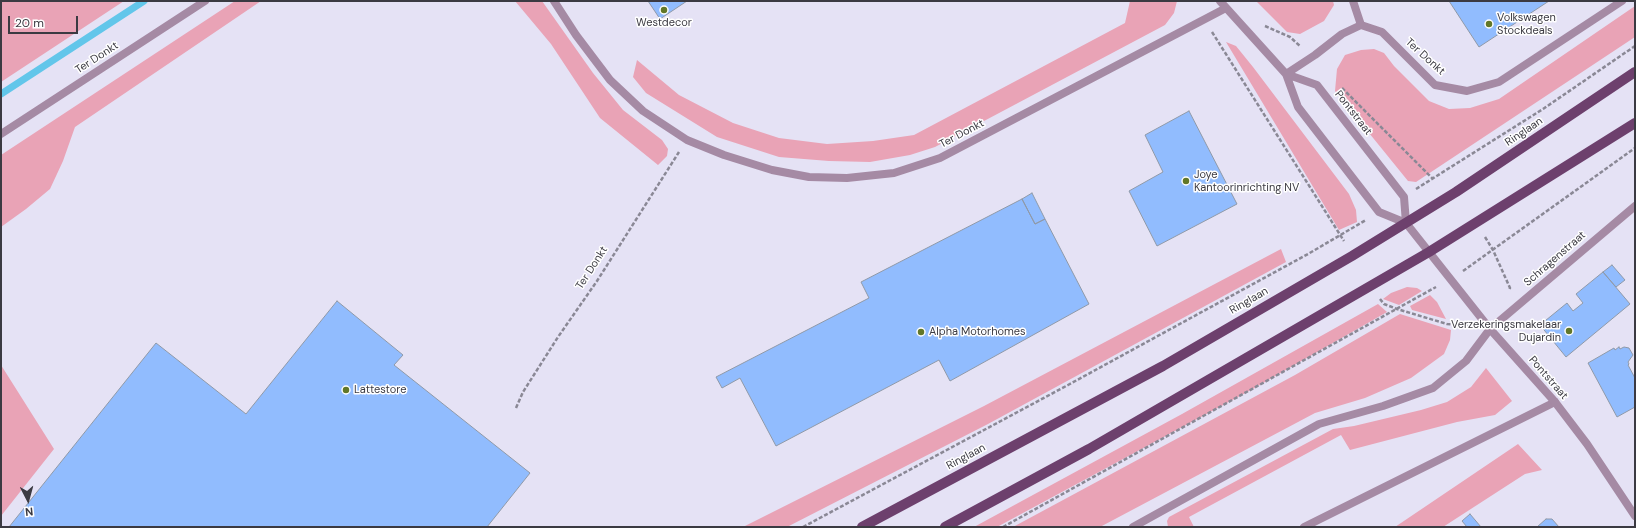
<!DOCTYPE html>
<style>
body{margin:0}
#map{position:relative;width:1636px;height:528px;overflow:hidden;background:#e5e2f5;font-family:"DM Sans",sans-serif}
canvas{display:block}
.frame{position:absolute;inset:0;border:2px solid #3b3a42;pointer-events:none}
.north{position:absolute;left:8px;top:480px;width:40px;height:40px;-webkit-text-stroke:3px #fff;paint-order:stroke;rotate:174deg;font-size:11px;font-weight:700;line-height:16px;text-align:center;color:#3b3a42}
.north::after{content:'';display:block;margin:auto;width:14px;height:18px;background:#3b3a42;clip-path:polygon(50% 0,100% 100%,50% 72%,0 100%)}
.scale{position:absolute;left:8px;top:16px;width:70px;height:18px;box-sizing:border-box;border:2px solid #3b3a42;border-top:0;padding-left:5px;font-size:12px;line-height:14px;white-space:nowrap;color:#3b3a42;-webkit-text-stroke:3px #fff;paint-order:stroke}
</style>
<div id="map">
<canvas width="1636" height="528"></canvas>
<div class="frame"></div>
<div class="north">N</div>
<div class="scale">20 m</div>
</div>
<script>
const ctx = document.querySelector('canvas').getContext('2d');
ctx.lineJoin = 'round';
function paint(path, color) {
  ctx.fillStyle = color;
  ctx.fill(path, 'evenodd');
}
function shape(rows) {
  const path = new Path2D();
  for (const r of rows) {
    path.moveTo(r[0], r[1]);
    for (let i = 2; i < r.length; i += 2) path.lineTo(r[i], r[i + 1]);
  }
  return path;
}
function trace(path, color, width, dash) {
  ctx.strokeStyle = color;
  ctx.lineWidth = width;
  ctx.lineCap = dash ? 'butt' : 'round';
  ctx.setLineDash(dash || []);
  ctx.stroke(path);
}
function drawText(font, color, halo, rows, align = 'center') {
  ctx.font = font + ' "DM Sans",sans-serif';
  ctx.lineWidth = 3;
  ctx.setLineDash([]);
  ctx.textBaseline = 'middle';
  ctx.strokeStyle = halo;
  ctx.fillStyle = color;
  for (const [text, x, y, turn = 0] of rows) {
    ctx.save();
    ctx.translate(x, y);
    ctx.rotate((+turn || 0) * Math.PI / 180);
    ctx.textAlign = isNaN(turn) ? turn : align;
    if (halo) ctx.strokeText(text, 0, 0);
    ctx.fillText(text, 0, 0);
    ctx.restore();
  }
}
paint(shape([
 [1,1,124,1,1,82],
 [235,1,261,1,75,127,63,161,50,189,26,209,1,227,1,155],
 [515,1,542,1,593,73,623,110,662,140,668,149,667,156,658,165,600,118,551,44],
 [1130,1,1177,1,1174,13,1165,25,935,147,910,155,870,162,829,161,779,157,717,137,646,93,633,77,637,60,679,95,733,123,779,138,827,144,873,141,914,135,1125,23],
 [1256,1,1333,1,1334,5,1324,21,1300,34,1287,32],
 [1635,6,1635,37,1416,182,1408,181,1335,91,1337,69,1345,55,1361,50,1374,49,1384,53,1394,66,1429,101,1449,109,1470,108,1499,99],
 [1226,42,1236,46,1253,67,1349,194,1356,210,1357,222,1339,230],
 [1281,249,1286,262,988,424,787,527,743,527,984,406],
 [1407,287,1417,288,1422,291,1399,305,1383,299,1391,293],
 [1430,295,1437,302,1446,319,1412,310,1410,306],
 [1378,304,1387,312,1251,390,997,527,974,527,1182,414],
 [1400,314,1451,330,1450,340,1444,354,1411,378,1365,398,1315,413,1100,527,1013,527,1295,375],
 [1,365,54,449,1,516],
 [1486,368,1512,401,1495,415,1457,422,1350,450,1341,435,1189,517,1194,527,1168,527,1167,521,1169,517,1333,429,1354,426,1421,410,1447,402,1471,387],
 [1518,444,1542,470,1525,474,1443,527,1395,527]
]), '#e9a3b6');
trace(shape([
 [1,94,144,1]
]), '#62c6ea', 7);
const building = shape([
 [648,1,687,1,660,19,648,1],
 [1449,1,1549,1,1479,47,1449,1],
 [1189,111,1237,204,1157,246,1129,191,1163,172,1145,135,1189,111],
 [1032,193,1045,219,1035,224,1022,199,1032,193],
 [1022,199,1035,224,1045,219,1089,304,950,381,939,360,776,446,740,378,722,388,716,377,869,298,861,282,1022,199],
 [1612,265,1625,280,1616,287,1603,272,1612,265],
 [1603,272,1630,304,1566,357,1540,325,1567,303,1573,311,1583,303,1576,294,1603,272],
 [337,301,403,355,394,365,530,473,487,527,9,527,156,343,246,414,337,301],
 [1619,347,1620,349,1624,347,1629,348,1633,355,1628,362,1629,364,1628,365,1635,378,1635,407,1617,417,1588,363,1614,348,1615,350,1619,347],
 [1470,514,1481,527,1467,527,1462,521,1470,514],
 [1546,519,1552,519,1559,527,1537,527,1546,519]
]);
paint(building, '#91bcfe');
trace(building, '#8f99a8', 1);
trace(shape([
 [1265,26,1290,37,1300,46],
 [1212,32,1344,241],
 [1342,88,1432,178],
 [1416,189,1543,109,1635,46],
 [1485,237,1493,250,1510,288,1509,290],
 [1463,271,1635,148],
 [1380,299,1384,304,1397,309,1447,324,1468,326],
 [516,408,523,392,558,337,597,281,679,152],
 [803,527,1068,385,1308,254,1366,220],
 [1003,527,1436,287]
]), '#8a8895', 2.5, [4, 2]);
trace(shape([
 [1133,527,1319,424,1383,406,1433,388,1466,361,1490,329],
 [1304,527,1555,402]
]), '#a58aa4', 8);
trace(shape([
 [554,1,576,35,610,80,643,111,687,140,724,155,772,170,809,177,847,178,894,173,940,158,1226,8],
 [1220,1,1286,74,1298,107,1379,212,1406,223,1490,329,1555,402,1587,444,1635,516],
 [1353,1,1361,25],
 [1286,74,1315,55,1342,34,1361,25,1382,32,1435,85,1467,91,1499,82,1622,1],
 [1286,74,1317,85,1404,197,1406,223],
 [1,134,205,1],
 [1490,329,1635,206]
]), '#a58aa4', 8);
trace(shape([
 [862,527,1163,366,1352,256,1456,192,1635,72],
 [945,527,1089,449,1429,252,1635,123]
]), '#6d406d', 10);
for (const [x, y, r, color] of [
 [664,10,4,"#627728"],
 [1489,24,4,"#627728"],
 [1186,181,4,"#627728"],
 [1569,331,4,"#627728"],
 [921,332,4,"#627728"],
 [346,390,4,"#627728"]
]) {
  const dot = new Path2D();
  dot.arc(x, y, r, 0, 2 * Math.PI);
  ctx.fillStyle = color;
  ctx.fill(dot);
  trace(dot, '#fff', 1.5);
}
drawText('11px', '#3b3a42', '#fff', [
 ["Volkswagen",1497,18],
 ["Stockdeals",1497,31],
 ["Westdecor",664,23,"center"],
 ["Joye",1194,175],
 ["Kantoorinrichting NV",1194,188],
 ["Verzekeringsmakelaar",1561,325,"right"],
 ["Dujardin",1561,338,"right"],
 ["Alpha Motorhomes",929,332],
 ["Lattestore",354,390]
], 'left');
drawText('11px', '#3b3a42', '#fff', [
 ["Ter Donkt",1425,57,42],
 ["Ter Donkt",97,58,-33],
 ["Pontstraat",1353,113,52],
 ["Ringlaan",1524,132,-34],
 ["Ter Donkt",962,134,-28],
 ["Schragenstraat",1555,259,-41],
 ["Ter Donkt",592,268,-57],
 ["Ringlaan",1249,301,-30],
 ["Pontstraat",1548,378,49],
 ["Ringlaan",966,457,-28]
]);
</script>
